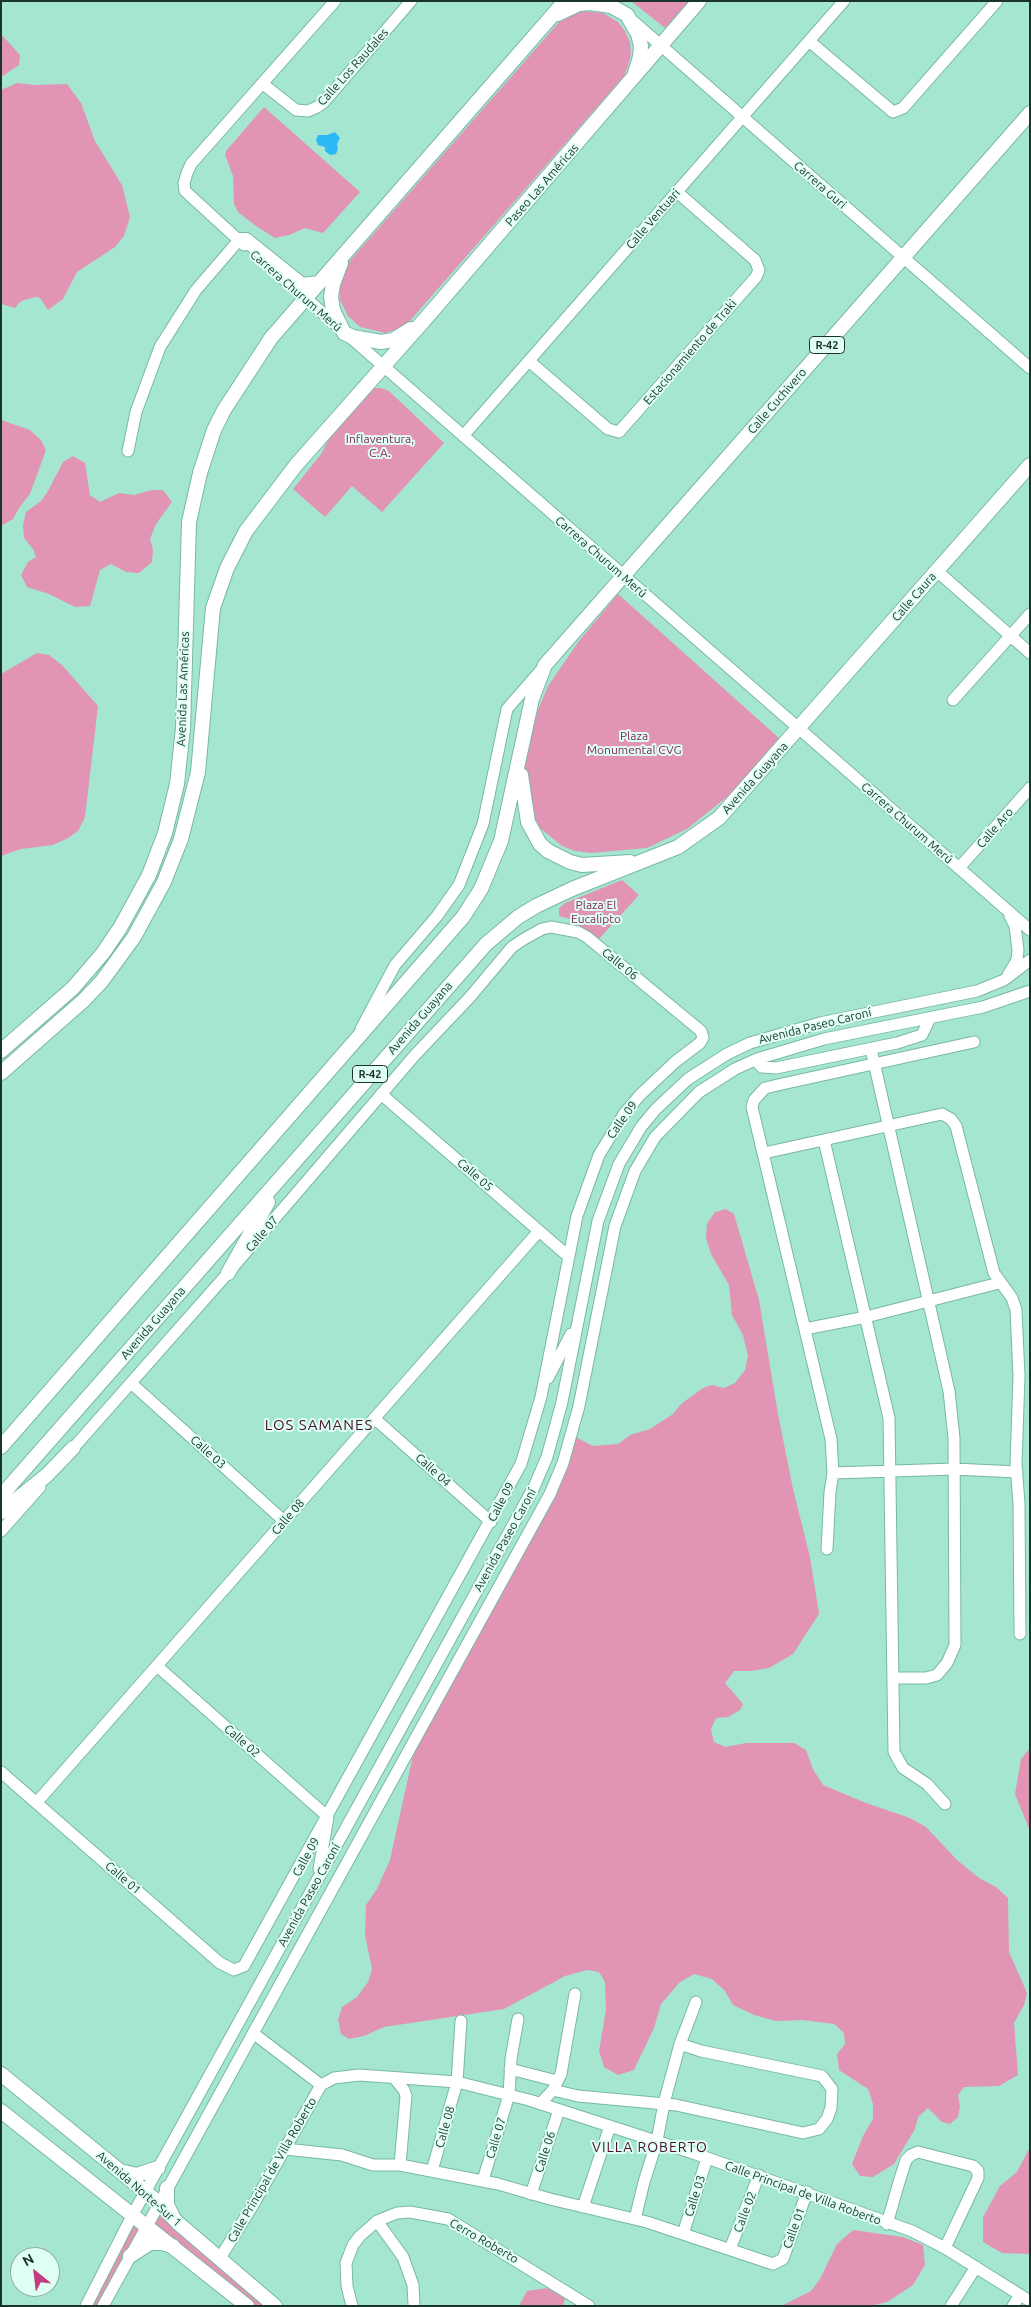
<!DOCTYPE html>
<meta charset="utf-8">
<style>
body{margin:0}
#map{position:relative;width:1031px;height:2307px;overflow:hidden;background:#a5e6d1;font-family:Ubuntu,sans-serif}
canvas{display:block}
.frame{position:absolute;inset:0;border:2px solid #1a342d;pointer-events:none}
.north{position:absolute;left:10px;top:2247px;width:50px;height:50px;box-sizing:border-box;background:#dffff4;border:1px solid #90aea4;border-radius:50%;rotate:331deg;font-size:14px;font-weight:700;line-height:20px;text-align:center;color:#1a342d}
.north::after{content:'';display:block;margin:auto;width:18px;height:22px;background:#c23d81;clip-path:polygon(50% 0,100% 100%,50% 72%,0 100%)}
</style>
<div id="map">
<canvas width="1031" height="2307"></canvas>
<div class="frame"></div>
<div class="north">N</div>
</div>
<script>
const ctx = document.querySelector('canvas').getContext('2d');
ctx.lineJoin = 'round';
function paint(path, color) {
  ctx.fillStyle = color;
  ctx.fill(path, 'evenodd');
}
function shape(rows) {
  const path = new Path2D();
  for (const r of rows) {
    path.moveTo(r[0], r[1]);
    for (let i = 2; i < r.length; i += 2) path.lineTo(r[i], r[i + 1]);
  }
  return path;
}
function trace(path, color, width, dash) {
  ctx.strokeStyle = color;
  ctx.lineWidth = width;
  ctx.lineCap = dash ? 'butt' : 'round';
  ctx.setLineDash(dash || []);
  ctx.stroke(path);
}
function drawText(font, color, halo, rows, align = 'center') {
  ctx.font = font + ' Ubuntu,sans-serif';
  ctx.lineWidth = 4;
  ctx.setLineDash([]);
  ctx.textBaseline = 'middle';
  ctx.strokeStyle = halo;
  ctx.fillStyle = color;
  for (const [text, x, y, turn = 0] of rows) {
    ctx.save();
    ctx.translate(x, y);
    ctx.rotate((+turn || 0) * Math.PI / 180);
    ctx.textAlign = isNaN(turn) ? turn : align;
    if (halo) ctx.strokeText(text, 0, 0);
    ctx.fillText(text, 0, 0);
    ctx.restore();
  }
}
paint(shape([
 [631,1,689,1,665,28],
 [583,11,603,13,618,22,625,31,630,42,631,55,625,75,409,322,401,328,385,333,360,327,348,316,340,300,340,282,348,263,559,22,572,14],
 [1,34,20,55,19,65,1,77],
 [17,83,35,85,67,84,81,103,95,141,122,185,130,217,124,236,115,247,77,272,63,299,48,310,40,298,36,297,21,301,15,308,1,304,1,90],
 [264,107,360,192,323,233,305,228,289,235,275,238,256,226,238,212,234,204,233,176,225,155,226,151],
 [372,388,381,388,389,391,444,443,382,512,352,486,325,517,293,489,321,454,331,435],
 [1,420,30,430,41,440,46,450,30,494,19,508,13,519,1,526],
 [73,456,85,463,90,495,100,502,119,493,134,495,152,490,163,490,172,502,156,524,150,539,153,550,152,562,139,573,126,572,111,564,100,570,90,606,75,607,49,594,27,587,21,575,28,562,36,557,33,549,24,538,23,525,26,512,41,501,48,491,63,462],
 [618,594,779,738,732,793,687,829,647,848,591,853,575,851,562,846,540,828,529,806,523,767,535,717,548,686,579,641],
 [37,653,49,655,62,665,98,706,85,817,78,831,68,838,53,845,21,849,1,856,1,674],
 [622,880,639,895,598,940,570,919,559,916,559,908,565,903],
 [726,1209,734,1214,759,1300,778,1414,793,1489,810,1557,819,1614,793,1654,769,1668,751,1671,734,1671,725,1683,743,1704,740,1710,728,1717,716,1718,711,1729,714,1742,725,1747,746,1743,794,1743,806,1750,813,1769,823,1785,866,1803,910,1818,926,1827,957,1860,979,1878,996,1887,1008,1898,1009,1952,1027,1993,1024,2005,1014,2023,1018,2075,999,2086,964,2087,958,2095,960,2107,958,2117,950,2124,942,2122,928,2108,918,2117,915,2129,894,2164,873,2177,860,2176,852,2164,863,2136,873,2119,873,2104,868,2089,839,2070,837,2054,845,2044,844,2033,834,2024,803,2020,776,2021,754,2015,733,2005,725,1991,712,1979,694,1974,680,1982,661,2004,654,2028,634,2070,618,2075,604,2067,599,2051,606,2010,605,1982,599,1972,587,1970,565,1976,504,2009,384,2027,364,2036,349,2039,341,2034,338,2020,342,2007,357,1997,368,1982,372,1969,365,1935,366,1905,377,1889,390,1860,418,1733,539,1514,572,1435,593,1446,618,1444,630,1435,650,1429,673,1414,681,1404,703,1388,712,1385,724,1388,735,1383,745,1370,748,1356,743,1335,732,1315,729,1285,711,1254,706,1238,707,1224,715,1212],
 [1030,1748,1030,1831,1015,1794,1021,1759],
 [1030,2147,1030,2254,1002,2253,983,2242,983,2217,1000,2186,1017,2172],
 [159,2203,275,2306,247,2306,147,2225,103,2306,86,2306,133,2214,147,2225],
 [853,2230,903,2237,923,2245,925,2265,913,2285,887,2302,871,2306,781,2306,811,2291,820,2279,837,2244],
 [547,2288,565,2298,563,2306,519,2306,527,2291]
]), '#e294b5');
paint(shape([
 [335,132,340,138,337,144,338,149,336,154,330,155,325,151,325,147,318,145,316,140,318,135,327,135]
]), '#2bbaf7');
const minor = shape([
 [634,22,1030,368],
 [809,41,893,112,903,108,997,1],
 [263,84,296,110,308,111,317,107,324,102,411,1],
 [244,245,185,191,184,183,187,173,191,164,335,1],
 [279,275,1030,930],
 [529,361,608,429,619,432,756,277,759,270,755,260,677,192],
 [463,436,844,1],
 [128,451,136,412,160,347,196,290,239,240],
 [937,571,1030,653],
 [953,700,1030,614],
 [959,868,1030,788],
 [1008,975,1017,960,1018,950,1015,926,1010,916],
 [361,1029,395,965,437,916,459,885,483,824,507,709,541,670],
 [871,1049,949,1391,954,1438,955,1645,947,1663,937,1675,926,1678,894,1678],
 [755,1060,762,1067,776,1068,897,1043,922,1035,930,1018],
 [381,1094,568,1256],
 [824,1140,889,1418,894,1752,903,1768,927,1784,945,1804],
 [764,1153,942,1114,951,1119,956,1126,994,1273,1012,1298,1016,1310,1019,1376,1016,1464,1019,1504,1020,1634],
 [805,1329,866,1317,999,1283],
 [548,1378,571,1334],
 [131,1383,284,1521],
 [374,1418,491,1522],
 [833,1473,954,1469,1017,1472],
 [1,1531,40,1487],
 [827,1549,830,1492,833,1473,831,1439,752,1107,754,1100,765,1088,782,1084,974,1042],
 [157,1666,328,1817,319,1869],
 [1,1772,220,1963,234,1970,244,1966,521,1464,541,1397,577,1216,599,1155,624,1114,640,1095,675,1062,700,1043,703,1038,701,1031,587,937,578,932,551,927,542,929,524,939,512,947,470,997,415,1055,228,1273,68,1454],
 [37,1802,539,1231],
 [253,2033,321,2085],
 [510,2069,557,2081],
 [394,2078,404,2090,406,2096,400,2165],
 [553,2090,578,2096,676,2105,803,2133,819,2129,827,2119,831,2108,832,2089,822,2076,701,2051,680,2044],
 [540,2104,553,2090,561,2074,575,1994],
 [285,2149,342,2155,373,2165,400,2165,498,2184,550,2199,647,2222,773,2264,783,2259,807,2192],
 [432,2171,457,2082,461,2021],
 [483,2180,509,2095,511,2059,518,2019],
 [531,2194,559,2110],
 [583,2207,610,2126],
 [635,2219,644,2182,657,2141,664,2103,680,2044,696,2002],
 [377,2221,403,2257,413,2285,414,2305],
 [887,2224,899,2182,906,2160,911,2155,918,2152,973,2166,978,2171,978,2178,945,2248],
 [683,2234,707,2158],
 [730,2249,759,2175],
 [220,2258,253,2205,321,2085,334,2078,359,2075,457,2082,529,2100,696,2154,912,2231,945,2248,1030,2301],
 [86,2306,133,2214,534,1487,547,1457,562,1402,598,1221,619,1164,641,1127,656,1109,688,1079,727,1054,750,1043,820,1023,977,991,1004,980,1030,960],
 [103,2306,550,1494,563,1463,579,1406,615,1226,635,1171,655,1137,699,1092,735,1069,757,1059,824,1039,983,1007,1030,991],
 [352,2306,347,2286,346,2263,353,2245,360,2236,377,2221,397,2213,410,2212,448,2219,589,2306],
 [951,2306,976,2267],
 [1013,2306,1020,2295]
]);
const major = shape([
 [558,14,579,4,590,3,611,6,627,15,638,34,641,46,640,57,635,73],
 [239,240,246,240,302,285,319,283],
 [341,263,333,284,331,297,333,310,344,333,353,337,381,342,393,340,411,329],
 [521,775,528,822,540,844,548,851,570,862,582,865,630,862],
 [1,1051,73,988,103,953,120,928,149,875,165,833,177,784,183,728,189,522,200,473,214,430,224,410,271,338,565,1],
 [1,1073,84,1000,102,981,134,937,164,882,181,839,198,772,213,608,227,568,246,531,296,465,427,317,699,1],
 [228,1273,268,1202],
 [1,1447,463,917,481,889,501,841,532,699,545,665,1030,113],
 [1,1496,486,944,518,917,536,906,572,889,678,847,719,818,1030,465],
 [1,1512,47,1475,73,1448],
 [1,2074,159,2203,178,2223,275,2306],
 [1,2111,247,2306],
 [124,2172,137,2175,158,2168],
 [167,2188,167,2205,172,2215],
 [130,2256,150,2243,161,2243,173,2246]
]);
trace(minor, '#78b8a5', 13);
trace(major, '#78b8a5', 16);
trace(minor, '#fff', 11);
trace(major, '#fff', 14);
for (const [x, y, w] of [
 [827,345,35],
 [370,1074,35]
]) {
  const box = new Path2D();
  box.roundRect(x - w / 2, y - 8.5, w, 17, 4);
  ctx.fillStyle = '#dffff4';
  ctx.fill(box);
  trace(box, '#1a342d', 1);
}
drawText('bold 11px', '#1a342d', null, [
 ["R-42",827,345],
 ["R-42",370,1074]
]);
drawText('12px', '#1a342d', '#dffff4', [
 ["Calle Los Raudales",353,67,-48],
 ["Paseo Las Américas",542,185,-49],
 ["Carrera Guri",820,185,41],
 ["Calle Ventuari",653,219,-49],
 ["Carrera Churum Merú",296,291,41],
 ["Estacionamiento de Traki",690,352,-49],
 ["Calle Cuchivero",777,401,-49],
 ["Carrera Churum Merú",601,557,41],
 ["Calle Caura",914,597,-49],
 ["Avenida Las Américas",183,689,-88],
 ["Avenida Guayana",755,778,-48],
 ["Carrera Churum Merú",907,823,41],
 ["Calle Aro",995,828,-49],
 ["Calle 06",620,964,39],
 ["Avenida Guayana",420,1018,-49],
 ["Avenida Paseo Caroní",815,1026,-14],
 ["Calle 09",622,1120,-55],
 ["Calle 05",475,1175,41],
 ["Calle 07",262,1234,-49],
 ["Avenida Guayana",153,1323,-49],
 ["Calle 03",208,1452,42],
 ["Calle 04",433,1470,42],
 ["Calle 09",501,1502,-62],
 ["Calle 08",288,1517,-49],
 ["Avenida Paseo Caroní",505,1540,-61],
 ["Calle 02",242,1741,41],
 ["Calle 09",306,1857,-61],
 ["Calle 01",123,1878,41],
 ["Avenida Paseo Caroní",309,1895,-61],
 ["Calle 08",445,2127,-74],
 ["Calle 07",496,2138,-73],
 ["Calle 06",545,2152,-72],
 ["Calle Principal de Villa Roberto",272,2170,-60],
 ["Avenida Norte-Sur 1",139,2189,41],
 ["Calle Principal de Villa Roberto",803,2193,20],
 ["Calle 03",695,2196,-72],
 ["Calle 02",745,2212,-69],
 ["Calle 01",794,2228,-70],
 ["Cerro Roberto",484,2241,30]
]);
drawText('12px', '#7f1f51', '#dffff4', [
 ["Inflaventura,",380,439],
 ["C.A.",380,453],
 ["Plaza",634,736],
 ["Monumental CVG",634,750],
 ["Plaza El",596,905],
 ["Eucalipto",596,919]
]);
ctx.letterSpacing = '1px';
drawText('14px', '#4d0d2f', '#dffff4', [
 ["VILLA ROBERTO",650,2147]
]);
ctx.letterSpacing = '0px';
ctx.letterSpacing = '1px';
drawText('15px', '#4d0d2f', '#dffff4', [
 ["LOS SAMANES",319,1425]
]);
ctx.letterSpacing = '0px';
</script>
